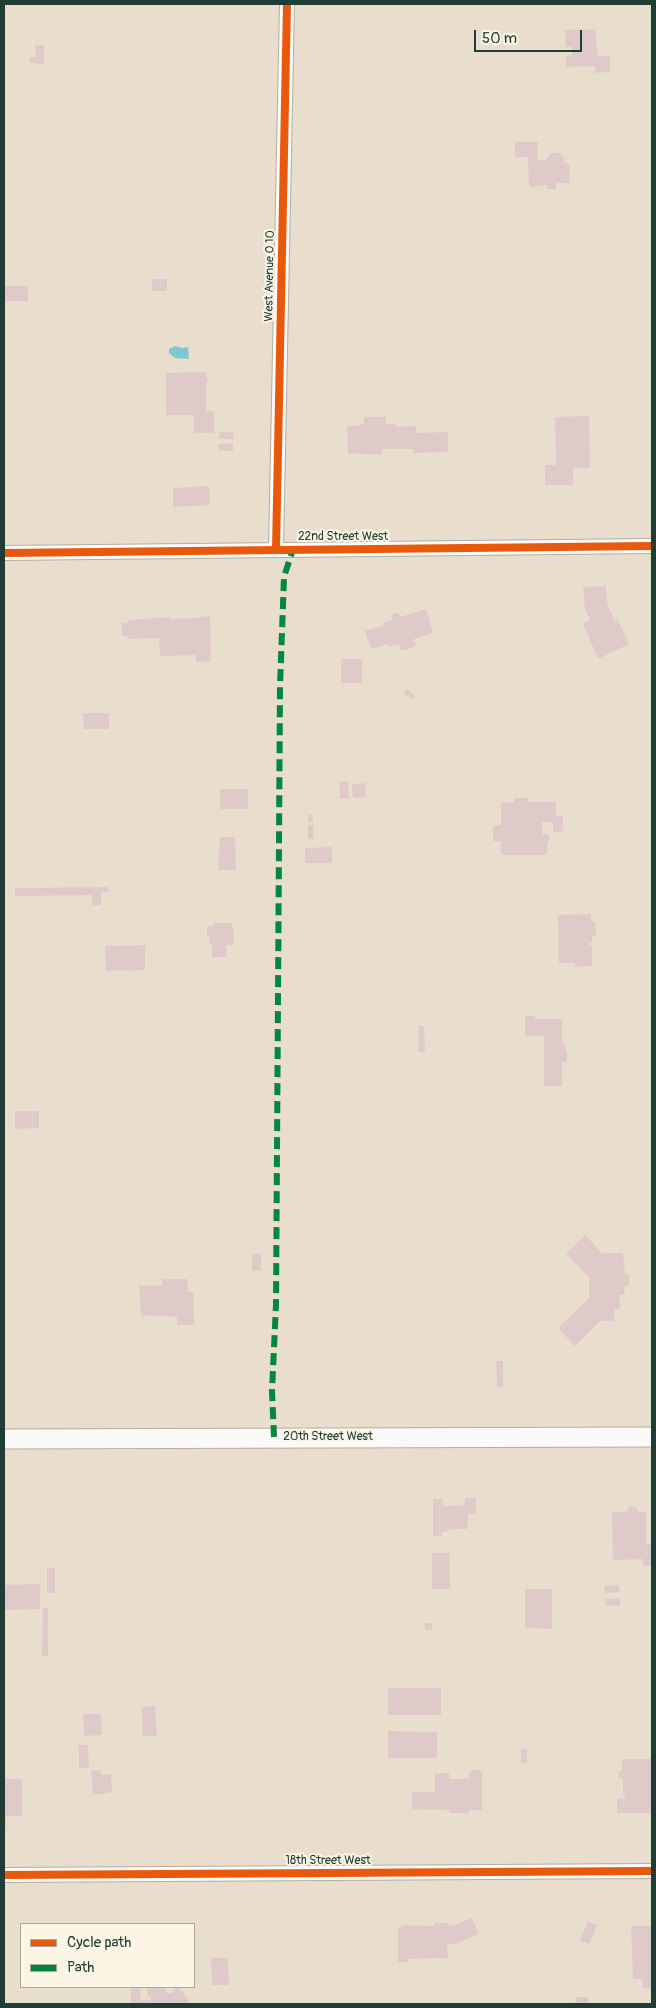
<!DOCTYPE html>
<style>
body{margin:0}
#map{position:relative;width:656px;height:2008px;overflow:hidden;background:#e9ddcd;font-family:Pangolin,sans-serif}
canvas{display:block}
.frame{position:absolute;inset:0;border:5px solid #1f3d34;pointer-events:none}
.legend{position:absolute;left:20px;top:1923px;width:175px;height:65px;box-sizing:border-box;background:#fcf5e5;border:1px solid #a4ab9e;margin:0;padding:6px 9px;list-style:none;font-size:15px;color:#1f3d34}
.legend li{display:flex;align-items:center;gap:10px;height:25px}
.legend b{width:25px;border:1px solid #a4ab9e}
.scale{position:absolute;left:474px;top:30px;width:108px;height:22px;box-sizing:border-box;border:2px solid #1f3d34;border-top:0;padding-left:6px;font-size:15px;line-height:18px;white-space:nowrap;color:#1f3d34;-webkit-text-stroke:4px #fcf5e5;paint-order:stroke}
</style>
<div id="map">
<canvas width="656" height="2008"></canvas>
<div class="frame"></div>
<ul class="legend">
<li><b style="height:6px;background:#e8590c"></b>Cycle path</li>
<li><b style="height:6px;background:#00873e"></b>Path</li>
</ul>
<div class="scale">50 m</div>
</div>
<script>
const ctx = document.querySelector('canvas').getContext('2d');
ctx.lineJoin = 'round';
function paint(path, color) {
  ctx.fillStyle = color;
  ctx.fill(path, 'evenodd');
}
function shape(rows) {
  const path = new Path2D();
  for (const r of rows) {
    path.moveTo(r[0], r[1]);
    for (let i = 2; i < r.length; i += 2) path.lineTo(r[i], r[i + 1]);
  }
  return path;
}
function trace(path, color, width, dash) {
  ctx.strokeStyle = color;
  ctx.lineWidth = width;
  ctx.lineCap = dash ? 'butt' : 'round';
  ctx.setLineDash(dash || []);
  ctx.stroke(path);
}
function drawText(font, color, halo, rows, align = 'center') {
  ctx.font = font + ' Pangolin,sans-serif';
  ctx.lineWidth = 4;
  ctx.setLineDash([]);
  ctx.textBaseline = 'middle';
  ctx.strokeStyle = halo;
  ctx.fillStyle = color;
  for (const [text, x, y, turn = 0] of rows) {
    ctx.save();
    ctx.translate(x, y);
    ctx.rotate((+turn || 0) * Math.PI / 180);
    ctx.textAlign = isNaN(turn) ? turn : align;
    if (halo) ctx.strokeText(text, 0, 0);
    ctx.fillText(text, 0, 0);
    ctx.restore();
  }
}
paint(shape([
 [175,346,182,348,188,347,189,359,175,358,169,353,169,349]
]), '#80c7cf');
paint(shape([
 [595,29,598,56,610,56,610,72,595,73,595,66,566,67,566,56,572,55,572,47,566,47,565,30],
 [35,45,44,45,44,64,30,63,30,57,36,57],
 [515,142,538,142,537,160,547,160,547,158,552,153,559,153,564,158,564,164,566,162,571,167,569,169,569,183,556,183,556,189,547,189,547,185,532,187,529,184,528,157,515,157],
 [152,279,167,279,167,291,152,291],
 [5,286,28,286,28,301,5,301],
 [206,372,208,382,206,382,206,412,214,411,214,433,194,433,194,415,166,415,166,373],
 [589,416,590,468,573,468,573,485,545,485,545,465,556,465,555,417],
 [364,417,386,417,386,424,396,424,396,427,416,426,416,433,448,432,448,452,414,453,414,449,382,449,382,455,348,453,347,427,364,424],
 [219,432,233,432,233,439,219,439],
 [233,443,233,451,219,451,219,444],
 [209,486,210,505,173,507,173,488],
 [606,586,607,603,615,622,618,620,629,644,598,659,583,623,590,620,585,609,583,587],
 [426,609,433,633,414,639,416,646,401,651,399,644,389,647,388,644,371,649,365,631,383,626,383,623,393,620,391,615,398,613,400,617],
 [210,616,211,661,208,661,208,662,196,661,196,655,160,656,159,638,128,639,128,636,122,636,122,623,128,623,128,620,170,617,170,619,200,618,200,617],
 [341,659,362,659,362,683,341,683],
 [407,689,415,696,412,700,404,693],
 [83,713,109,713,109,729,84,729],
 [348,781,349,799,340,799,339,782],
 [365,783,366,797,353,798,352,784],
 [220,789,248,789,248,809,220,809],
 [514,798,528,798,528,802,556,802,556,816,563,816,563,831,553,832,553,822,542,822,542,835,547,834,550,837,547,844,547,855,501,855,501,841,493,841,493,825,501,825,501,803,514,802],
 [308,815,313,815,313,822,308,822],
 [308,825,313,825,313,839,308,839],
 [220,837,235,837,236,870,218,870],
 [332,847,332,863,305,863,305,848],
 [108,887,108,892,101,892,101,905,92,905,92,895,15,896,15,888],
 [591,914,591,922,595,922,596,936,592,936,592,943,589,943,589,946,592,945,592,966,575,967,575,963,559,963,558,915],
 [213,923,232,923,234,941,234,945,226,945,227,957,212,957,212,944,210,944,209,936,207,936,207,926,213,926],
 [145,945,145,970,106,971,105,946],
 [525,1016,535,1016,535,1019,562,1019,562,1043,565,1043,565,1050,567,1050,567,1062,562,1062,562,1086,544,1086,544,1036,525,1036],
 [418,1026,424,1026,425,1052,419,1052],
 [15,1111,39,1111,39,1128,15,1129],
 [585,1235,602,1253,623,1253,625,1274,629,1274,629,1286,625,1286,624,1295,619,1295,620,1306,619,1309,614,1309,614,1321,600,1321,575,1346,558,1328,589,1298,589,1277,566,1254],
 [252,1254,261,1254,261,1271,252,1271],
 [162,1279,187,1279,188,1292,193,1292,194,1325,177,1325,177,1317,141,1315,139,1285,162,1286],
 [496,1361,503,1361,503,1387,497,1387],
 [465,1498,476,1498,476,1514,468,1514,467,1529,449,1529,449,1531,442,1532,442,1536,433,1536,433,1499,443,1499,443,1506,445,1506,465,1505],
 [629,1507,636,1507,638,1512,646,1512,646,1544,652,1544,652,1566,643,1566,643,1559,613,1560,612,1512,627,1512],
 [432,1553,449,1553,450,1589,432,1589],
 [47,1568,55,1568,55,1593,47,1593],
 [40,1584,40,1609,4,1610,4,1585],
 [619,1585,619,1592,605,1593,604,1586],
 [525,1589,552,1589,552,1629,525,1628],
 [605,1599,620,1599,620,1605,606,1606],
 [43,1608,48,1608,48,1656,42,1656],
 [425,1623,432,1623,432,1630,425,1630],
 [388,1688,441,1688,441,1715,388,1715],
 [155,1706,157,1736,143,1736,142,1707],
 [83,1714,101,1714,102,1735,84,1736],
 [388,1731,437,1732,437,1758,388,1758],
 [79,1745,88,1745,89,1768,79,1768],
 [521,1749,527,1749,527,1763,521,1763],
 [622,1759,652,1759,652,1813,617,1813,617,1799,625,1799,625,1795,623,1795,623,1778,619,1778,618,1771,622,1771],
 [100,1770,101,1775,111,1774,112,1792,93,1795,91,1771],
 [472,1770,479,1770,479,1772,482,1772,482,1810,469,1810,469,1813,449,1813,449,1810,412,1809,412,1792,435,1792,435,1773,449,1773,449,1779,469,1779,469,1772,472,1772],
 [4,1779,22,1779,22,1816,6,1816,6,1830,4,1830],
 [472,1918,479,1934,455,1944,447,1944,448,1958,408,1959,408,1962,398,1962,398,1927,403,1927,403,1925,434,1926,434,1923,448,1923,448,1926,452,1926],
 [588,1921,597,1925,589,1944,580,1940],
 [631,1926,652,1926,652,1988,643,1988,642,1979,633,1979],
 [211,1958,228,1958,229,1985,212,1985],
 [147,1987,164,1987,166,1993,173,1993,173,1989,180,1988,181,1992,184,1991,185,1997,188,1997,188,2004,131,2004,131,1989,140,1988,141,2001,151,2000,151,1997,148,1997],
 [576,1997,588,1997,588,2004,572,2004,572,2002,576,2002]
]), '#e0cac9');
const street = shape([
 [276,549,287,4],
 [4,553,652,546],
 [4,1875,652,1871]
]);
const secondary = shape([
 [4,1439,652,1437]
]);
trace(street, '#b3aea3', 16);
trace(secondary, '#b3aea3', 21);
trace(street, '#fcfaf8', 14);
trace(secondary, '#fcfaf8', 19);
trace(shape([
 [274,1437,272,1391,276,1305,280,687,284,577,293,549]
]), '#00873e', 6, [12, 6]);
trace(shape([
 [276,549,287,4],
 [4,553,652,546],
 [4,1875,652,1871]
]), '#e8590c', 8);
drawText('12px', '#1f3d34', '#fcf5e5', [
 ["West Avenue O 10",270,276,-89],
 ["22nd Street West",343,537],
 ["20th Street West",328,1437],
 ["18th Street West",328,1861]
]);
</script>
